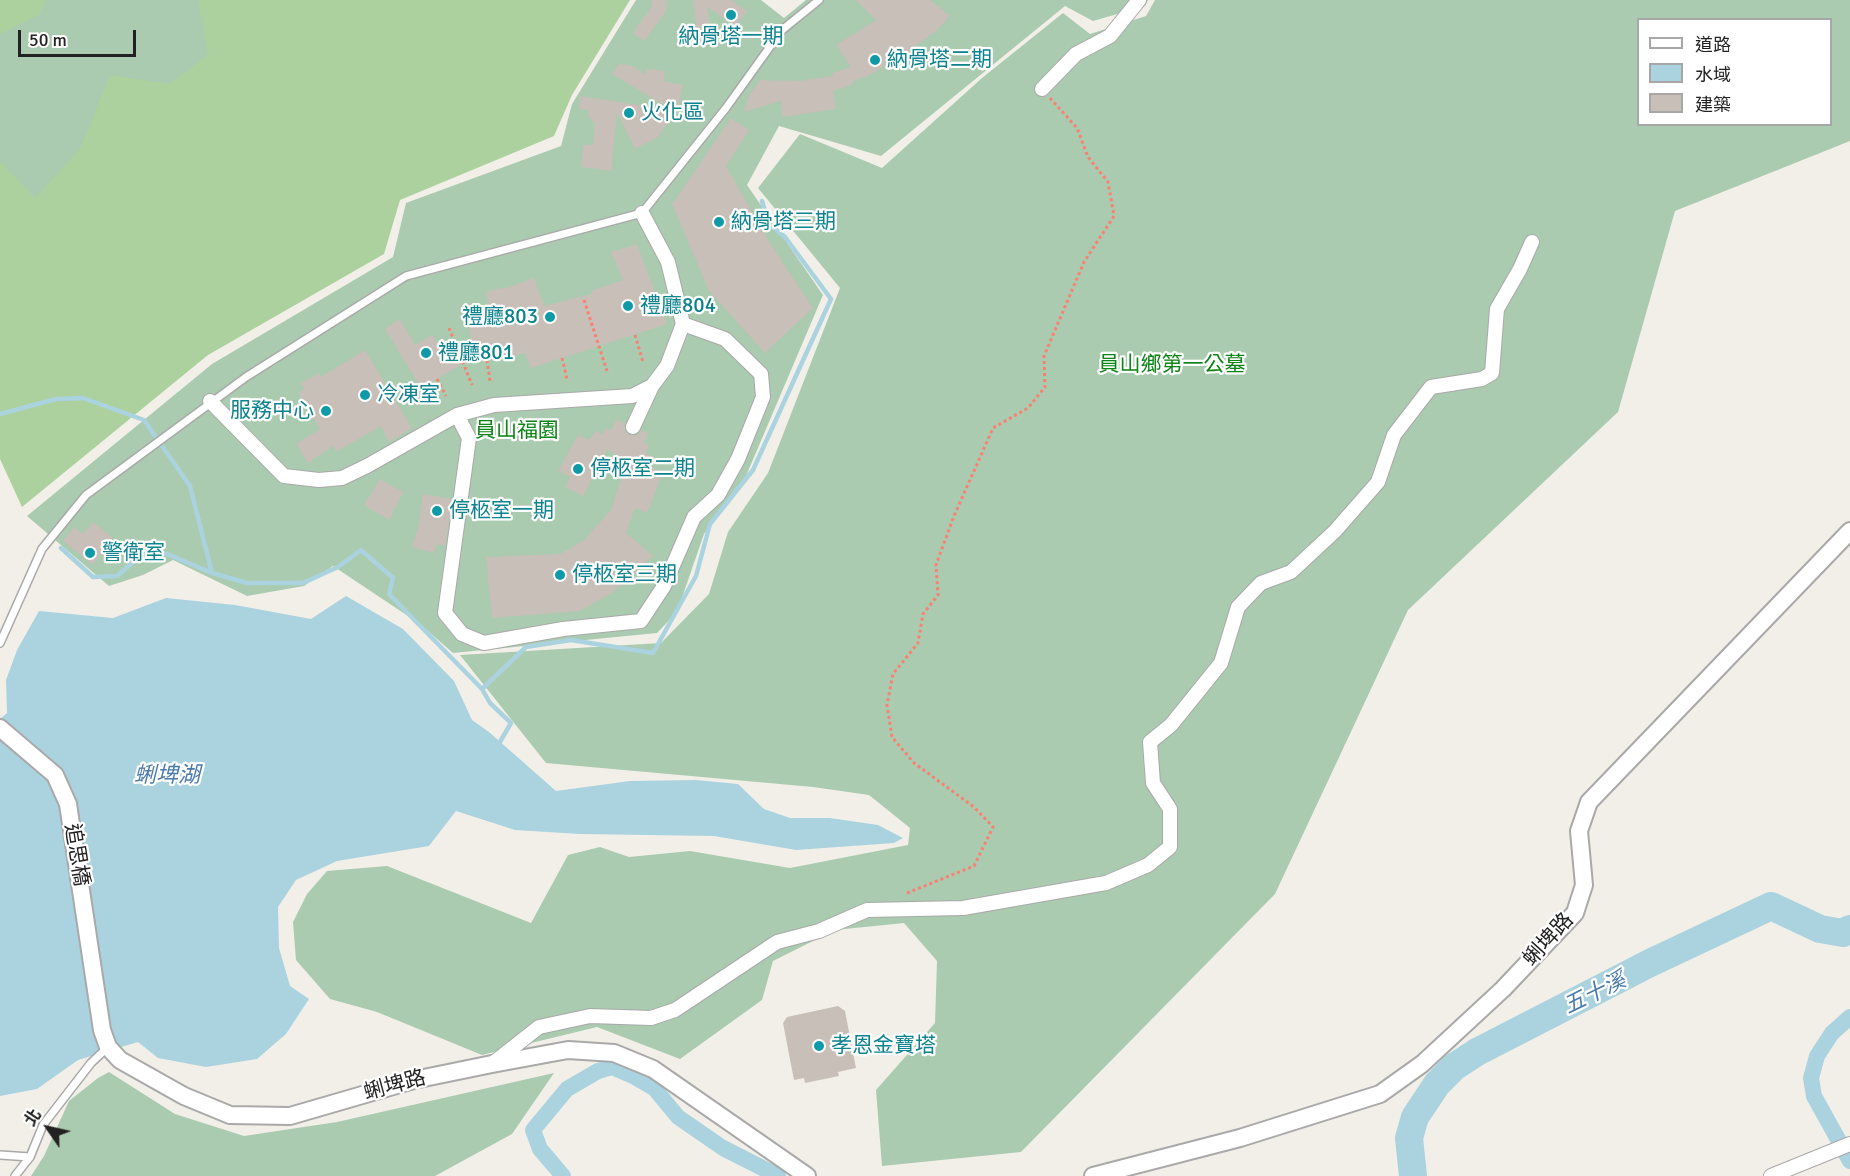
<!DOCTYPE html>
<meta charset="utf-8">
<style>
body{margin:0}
#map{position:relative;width:1850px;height:1176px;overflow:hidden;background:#f2efe9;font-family:Signika,"Noto Sans TC",sans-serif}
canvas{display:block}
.legend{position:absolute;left:1637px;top:18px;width:195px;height:108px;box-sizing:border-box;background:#fff;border:2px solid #a7a7a7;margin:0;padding:8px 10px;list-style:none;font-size:18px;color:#222}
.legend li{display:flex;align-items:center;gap:12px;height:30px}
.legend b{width:30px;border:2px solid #a7a7a7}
.north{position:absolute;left:18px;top:1098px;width:60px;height:60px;-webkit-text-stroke:4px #fff;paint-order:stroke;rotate:304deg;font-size:16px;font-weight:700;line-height:24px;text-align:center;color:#222}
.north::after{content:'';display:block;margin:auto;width:21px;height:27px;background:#222;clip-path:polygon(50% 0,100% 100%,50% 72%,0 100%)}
.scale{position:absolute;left:18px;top:30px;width:118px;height:27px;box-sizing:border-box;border:3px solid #222;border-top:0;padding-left:8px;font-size:18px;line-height:21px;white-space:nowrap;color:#222;-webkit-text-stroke:4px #fff;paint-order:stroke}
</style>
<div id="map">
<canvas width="1850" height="1176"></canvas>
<ul class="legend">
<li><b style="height:8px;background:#fff"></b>道路</li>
<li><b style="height:16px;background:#aad3df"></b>水域</li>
<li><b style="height:16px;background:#c7bfb8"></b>建築</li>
</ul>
<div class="north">北</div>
<div class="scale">50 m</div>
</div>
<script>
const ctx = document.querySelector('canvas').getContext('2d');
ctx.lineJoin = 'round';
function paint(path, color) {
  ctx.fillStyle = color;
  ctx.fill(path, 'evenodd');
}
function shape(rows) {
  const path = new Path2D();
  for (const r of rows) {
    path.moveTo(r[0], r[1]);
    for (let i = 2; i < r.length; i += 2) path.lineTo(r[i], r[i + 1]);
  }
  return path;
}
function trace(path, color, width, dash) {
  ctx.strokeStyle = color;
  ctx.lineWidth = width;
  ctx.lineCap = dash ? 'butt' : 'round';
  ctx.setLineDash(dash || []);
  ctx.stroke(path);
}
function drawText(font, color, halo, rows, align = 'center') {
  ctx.font = font + ' Signika,"Noto Sans TC",sans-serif';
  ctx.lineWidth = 4.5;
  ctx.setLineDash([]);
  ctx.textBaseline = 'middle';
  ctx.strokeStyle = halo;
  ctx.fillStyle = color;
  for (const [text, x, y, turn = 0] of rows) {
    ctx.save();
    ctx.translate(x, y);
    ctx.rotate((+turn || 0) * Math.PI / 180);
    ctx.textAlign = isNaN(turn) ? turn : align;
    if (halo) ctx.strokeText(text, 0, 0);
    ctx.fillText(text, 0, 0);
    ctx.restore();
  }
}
paint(shape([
 [0,0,630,0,572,95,554,136,400,200,384,254,208,355,22,507,0,459]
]), '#add19e');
paint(shape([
 [45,0,198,0,208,55,169,84,110,75,80,149,35,198,0,161,0,34,40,14],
 [636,0,761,0,784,18,806,0,1148,0,1145,6,1093,21,1065,6,881,156,779,126,747,185,823,295,746,476,704,534,677,612,657,633,453,653,420,624,333,566,304,586,247,596,173,560,143,575,109,586,27,516,212,364,393,257,406,203,561,146,572,104],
 [1155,0,1850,0,1850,141,1675,211,1618,412,1408,610,1275,894,1021,1152,882,1166,876,1090,935,1023,937,961,904,923,835,930,773,961,762,1000,680,1059,597,1027,482,1055,377,1012,330,999,296,960,293,922,307,894,327,871,387,866,531,923,568,855,600,847,629,857,690,851,790,868,908,845,910,828,869,795,813,787,546,763,460,655,661,643,709,594,728,532,768,473,840,288,758,188,800,134,882,168,982,78,1063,13,1090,34,1146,16],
 [1638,20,1830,20,1830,124,1638,124],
 [109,1072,175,1114,244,1136,337,1122,554,1073,512,1134,435,1176,31,1176,44,1156,69,1101,98,1078]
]), '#aacbaf');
paint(shape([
 [346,596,403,629,454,681,472,720,489,732,556,791,630,781,696,780,738,784,764,809,790,818,830,818,878,825,903,838,894,843,796,850,714,836,580,834,515,830,456,811,429,846,337,861,296,880,278,907,279,948,290,986,309,999,286,1034,257,1059,206,1067,158,1058,138,1042,78,1060,37,1089,0,1096,0,719,7,713,6,680,17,650,39,611,113,618,166,598,235,605,311,619]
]), '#aad3df');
trace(shape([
 [0,414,56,399,83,398,144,420,190,486,212,573],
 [61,548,93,577,117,576,145,552,167,554,212,573,247,583,303,583,338,567,361,550,393,578,389,594,482,689,490,703,511,723,497,747],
 [482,689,526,647,571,640,653,653,696,576,710,524,753,470,831,299,785,237,769,224,762,201]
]), '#aad3df', 4.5);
trace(shape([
 [1850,1017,1832,1033,1817,1056,1811,1078,1814,1096,1850,1161],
 [563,1176,540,1149,533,1130,567,1089,598,1071,612,1067,635,1077,654,1088,678,1117,723,1148,778,1176]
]), '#aad3df', 16);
trace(shape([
 [1413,1176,1409,1138,1415,1117,1437,1084,1454,1067,1477,1052,1650,963,1771,906,1820,929,1843,933,1850,929]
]), '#aad3df', 28);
paint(shape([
 [651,0,666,0,667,10,644,41,633,33,652,6],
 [693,0,731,0,747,11,735,26,707,7,710,28,697,31],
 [856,0,930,0,950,16,936,31,905,54,870,75,853,81,853,84,833,91,836,109,782,117,781,101,744,112,749,95,760,80,799,81,833,76,832,73,851,67,836,45,876,20],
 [619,64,633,66,644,74,647,69,664,71,664,81,683,85,679,106,658,137,635,149,617,112,611,171,581,167,583,145,593,145,595,123,588,116,589,111,579,108,580,96,672,110,612,74],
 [731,118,749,130,726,166,768,240,813,308,765,353,709,291,672,204],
 [637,244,667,324,531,368,525,353,476,363,468,323,490,318,486,291,510,287,534,278,544,306,592,294,591,291,623,280,611,252],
 [400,319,415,345,432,335,440,346,447,342,461,365,421,388,385,329],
 [365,350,412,428,389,442,381,426,336,452,333,446,308,463,296,444,320,429,298,393,304,389,301,383,319,373,321,377],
 [616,420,625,423,625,432,630,435,638,435,641,430,648,433,644,443,649,445,645,454,653,456,649,467,663,472,647,513,635,508,626,533,653,556,613,592,580,611,492,618,486,557,560,554,584,540,611,510,627,460,607,450,583,496,565,487,570,477,558,471,578,435,589,440,596,431,602,434,606,428,611,430],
 [380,479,403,492,389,520,364,505],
 [423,494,452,499,446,543,444,546,437,544,434,553,412,547,419,525],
 [93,522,113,538,93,565,63,541,74,527,83,534],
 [838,1006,845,1011,856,1068,838,1072,839,1076,805,1083,804,1078,794,1080,783,1023,787,1017]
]), '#c7bfb8');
const service = shape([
 [0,643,42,549,86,495,246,377,406,276,642,213,726,108,782,30,819,0],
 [0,1155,30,1157],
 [15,1176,30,1157,43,1125,91,1063,108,1047]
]);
const minor = shape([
 [1042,89,1076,54,1110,36,1139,0],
 [210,401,284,476,319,480,342,478,367,466,457,415,494,405,632,396,652,386,667,366,683,324,668,262,642,213],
 [457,415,469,438,445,613,462,634,484,643,563,629,641,621,664,586,694,517,718,495,738,459,763,397,761,374,725,339,683,324],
 [633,427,652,386],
 [492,1064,539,1027,590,1016,651,1018,675,1010,777,942,819,931,867,910,963,908,1106,883,1148,865,1170,847,1170,809,1153,783,1150,742,1171,725,1221,663,1238,607,1261,583,1291,572,1335,531,1378,482,1394,435,1431,387,1482,379,1492,373,1497,309,1520,269,1532,242],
 [1771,1176,1850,1144]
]);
const tertiary = shape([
 [0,728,55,775,68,804,102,1030,108,1047,120,1060,184,1096,230,1115,290,1116,414,1080,492,1064,568,1050,614,1053,653,1069,807,1176],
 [1093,1176,1240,1138,1380,1094,1422,1064,1503,989,1575,913,1584,885,1579,831,1589,802,1850,531]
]);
trace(service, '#a9a9a9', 10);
trace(minor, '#a9a9a9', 16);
trace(tertiary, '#a9a9a9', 20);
trace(shape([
 [584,300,607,371],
 [449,328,472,385],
 [635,335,643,362],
 [562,358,567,379],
 [487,360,490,381],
 [437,379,446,396],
 [907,893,974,866,993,827,974,807,914,763,892,737,887,705,893,674,918,643,923,614,938,595,936,565,954,516,993,428,1028,408,1045,387,1044,356,1084,262,1114,216,1108,182,1088,157,1077,128,1050,98]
]), '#fa8072', 3, [3, 3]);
trace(service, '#fff', 7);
trace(minor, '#fff', 14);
trace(tertiary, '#fff', 16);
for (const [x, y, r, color] of [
 [731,15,6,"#0f9aa8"],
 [875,60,6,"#0f9aa8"],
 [629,113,6,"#0f9aa8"],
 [719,222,6,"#0f9aa8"],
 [628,306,6,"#0f9aa8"],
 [550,317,6,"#0f9aa8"],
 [426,353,6,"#0f9aa8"],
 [365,395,6,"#0f9aa8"],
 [326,411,6,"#0f9aa8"],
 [578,469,6,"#0f9aa8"],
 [437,511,6,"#0f9aa8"],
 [90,553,6,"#0f9aa8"],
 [560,575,6,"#0f9aa8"],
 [819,1046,6,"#0f9aa8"]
]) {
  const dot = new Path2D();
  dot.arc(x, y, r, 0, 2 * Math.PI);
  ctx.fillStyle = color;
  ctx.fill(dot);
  trace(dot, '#fff', 2);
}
drawText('21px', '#0d838f', '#fff', [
 ["納骨塔一期",731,37,"center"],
 ["納骨塔二期",887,60],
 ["火化區",641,113],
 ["納骨塔三期",731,222],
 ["禮廳804",640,306],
 ["禮廳803",538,317,"right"],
 ["禮廳801",438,353],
 ["冷凍室",377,395],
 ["服務中心",314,411,"right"],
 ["停柩室二期",590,469],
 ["停柩室一期",449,511],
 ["警衛室",102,553],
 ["停柩室三期",572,575],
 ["孝恩金寶塔",831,1046]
], 'left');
drawText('21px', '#0c8416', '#fff', [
 ["員山鄉第一公墓",1172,365],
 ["員山福園",517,431]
]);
drawText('21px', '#222', '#fff', [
 ["追思橋",76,855,81],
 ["蜊埤路",1549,940,-48],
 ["蜊埤路",395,1086,-15]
]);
drawText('italic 22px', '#4a7aab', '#fff', [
 ["蜊埤湖",167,776],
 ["五十溪",1595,994,-26]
]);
</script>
